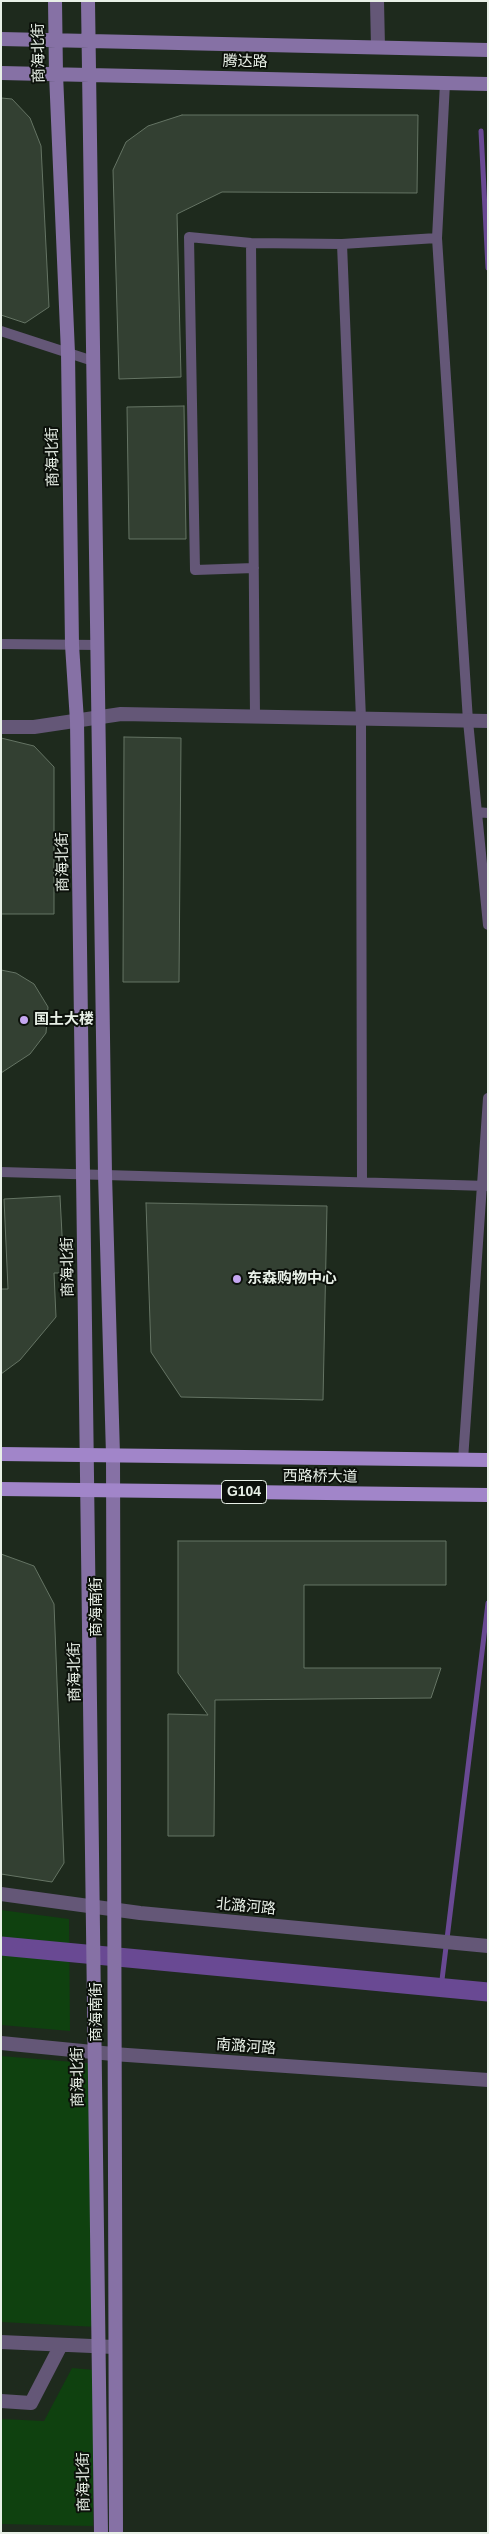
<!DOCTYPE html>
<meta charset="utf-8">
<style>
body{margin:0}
#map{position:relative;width:489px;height:2534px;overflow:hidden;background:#1e2a1d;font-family:Helvetica,sans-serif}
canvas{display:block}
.frame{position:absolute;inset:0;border:2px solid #e8f0e7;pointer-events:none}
</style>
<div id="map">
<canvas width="489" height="2534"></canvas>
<div class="frame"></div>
</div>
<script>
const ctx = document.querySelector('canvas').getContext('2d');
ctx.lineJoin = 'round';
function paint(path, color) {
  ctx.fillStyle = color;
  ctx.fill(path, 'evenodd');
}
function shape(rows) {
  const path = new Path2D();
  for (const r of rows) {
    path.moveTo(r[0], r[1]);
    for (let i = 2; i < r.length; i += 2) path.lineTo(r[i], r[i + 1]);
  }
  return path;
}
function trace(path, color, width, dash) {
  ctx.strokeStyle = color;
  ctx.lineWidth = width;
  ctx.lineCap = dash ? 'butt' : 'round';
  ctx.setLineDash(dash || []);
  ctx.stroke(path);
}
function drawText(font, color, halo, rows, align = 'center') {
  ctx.font = font + ' Helvetica,"Noto Sans SC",sans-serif';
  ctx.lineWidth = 4;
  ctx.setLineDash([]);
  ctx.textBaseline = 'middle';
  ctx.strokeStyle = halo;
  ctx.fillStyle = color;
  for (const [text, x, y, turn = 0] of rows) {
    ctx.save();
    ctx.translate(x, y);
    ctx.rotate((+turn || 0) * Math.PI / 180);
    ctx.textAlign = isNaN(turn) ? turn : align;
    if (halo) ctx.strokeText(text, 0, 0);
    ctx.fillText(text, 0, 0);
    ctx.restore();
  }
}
paint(shape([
 [1,1910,69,1919,70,2031,1,2025],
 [1,2056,98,2064,97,2327,1,2322],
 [72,2368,94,2370,93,2526,1,2524,1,2419,44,2421]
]), '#0f410f');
trace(shape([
 [481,131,488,268],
 [441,1988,488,1603]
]), '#694993', 5);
trace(shape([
 [1,1946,488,1992]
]), '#694993', 19);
const building = shape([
 [1,98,12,99,30,118,41,146,49,307,25,323,1,315,1,98],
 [182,115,418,115,417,193,222,192,177,214,181,377,119,379,113,170,126,142,148,126,182,115],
 [184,406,186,539,129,539,127,407,184,406],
 [124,737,181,738,179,982,123,982,124,737],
 [1,738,34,746,54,767,54,914,1,914,1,738],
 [1,970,16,973,34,984,48,1007,46,1033,30,1054,1,1073,1,970],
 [60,1196,64,1273,54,1273,56,1317,20,1360,1,1374,1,1289,8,1289,4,1199,60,1196],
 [146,1203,327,1206,323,1400,181,1397,151,1352,146,1203],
 [178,1541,446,1541,446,1585,304,1585,304,1668,441,1668,431,1698,215,1700,214,1836,168,1836,168,1714,208,1715,178,1673,178,1541],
 [1,1554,34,1566,54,1604,64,1863,52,1882,1,1874,1,1554]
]);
paint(building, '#334032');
trace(building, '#657464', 1);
trace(shape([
 [445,83,437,238,468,721,488,925],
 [251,243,255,717],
 [342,244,361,719,362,1182],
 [1,331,93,361],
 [254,568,195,570,189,237,251,243,342,244,437,238],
 [1,644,98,645],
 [477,812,488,813],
 [1,1172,488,1186],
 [463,1460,488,1098]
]), '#645777', 10);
trace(shape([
 [377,1,378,47],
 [1,727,34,727,121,714,488,721],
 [1,1894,140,1913,488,1946],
 [1,2043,113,2054,488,2080],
 [1,2342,114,2347],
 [1,2401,31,2403,61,2345]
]), '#645777', 14);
trace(shape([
 [55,1,56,74,68,353,72,645,77,721,101,2533],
 [88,1,105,1174,113,1455,116,2533],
 [1,39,488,50],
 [1,73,488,84]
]), '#8671a5', 14);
trace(shape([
 [1,1454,488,1460],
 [1,1489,488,1495]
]), '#a185c9', 14);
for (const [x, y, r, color] of [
 [24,1020,5,"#c5a7f1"],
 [237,1279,5,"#c5a7f1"]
]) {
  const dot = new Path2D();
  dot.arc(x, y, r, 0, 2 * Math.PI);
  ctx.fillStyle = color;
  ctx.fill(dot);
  trace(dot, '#0c110b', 2);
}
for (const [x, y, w] of [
 [244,1492,45]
]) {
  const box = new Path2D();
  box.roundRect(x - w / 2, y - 11.5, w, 23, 4);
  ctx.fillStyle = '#0c110b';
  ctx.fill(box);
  trace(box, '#e8f0e7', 1);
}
drawText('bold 14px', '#e8f0e7', null, [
 ["G104",244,1492]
]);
drawText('15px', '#e8f0e7', '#0c110b', [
 ["商海北街",39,53,-91],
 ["腾达路",245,62,1],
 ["商海北街",53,457,-91],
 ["商海北街",63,862,-91],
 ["商海北街",68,1267,-91],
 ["西路桥大道",320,1477,1],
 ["商海南街",97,1607,-90],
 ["商海北街",75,1672,-91],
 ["北潞河路",246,1907,5],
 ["商海南街",97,2012,-90],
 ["南潞河路",246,2047,4],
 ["商海北街",78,2077,-91],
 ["商海北街",84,2482,-91]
]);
drawText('bold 15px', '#e8f0e7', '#0c110b', [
 ["国土大楼",34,1020],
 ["东森购物中心",247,1279]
], 'left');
</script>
